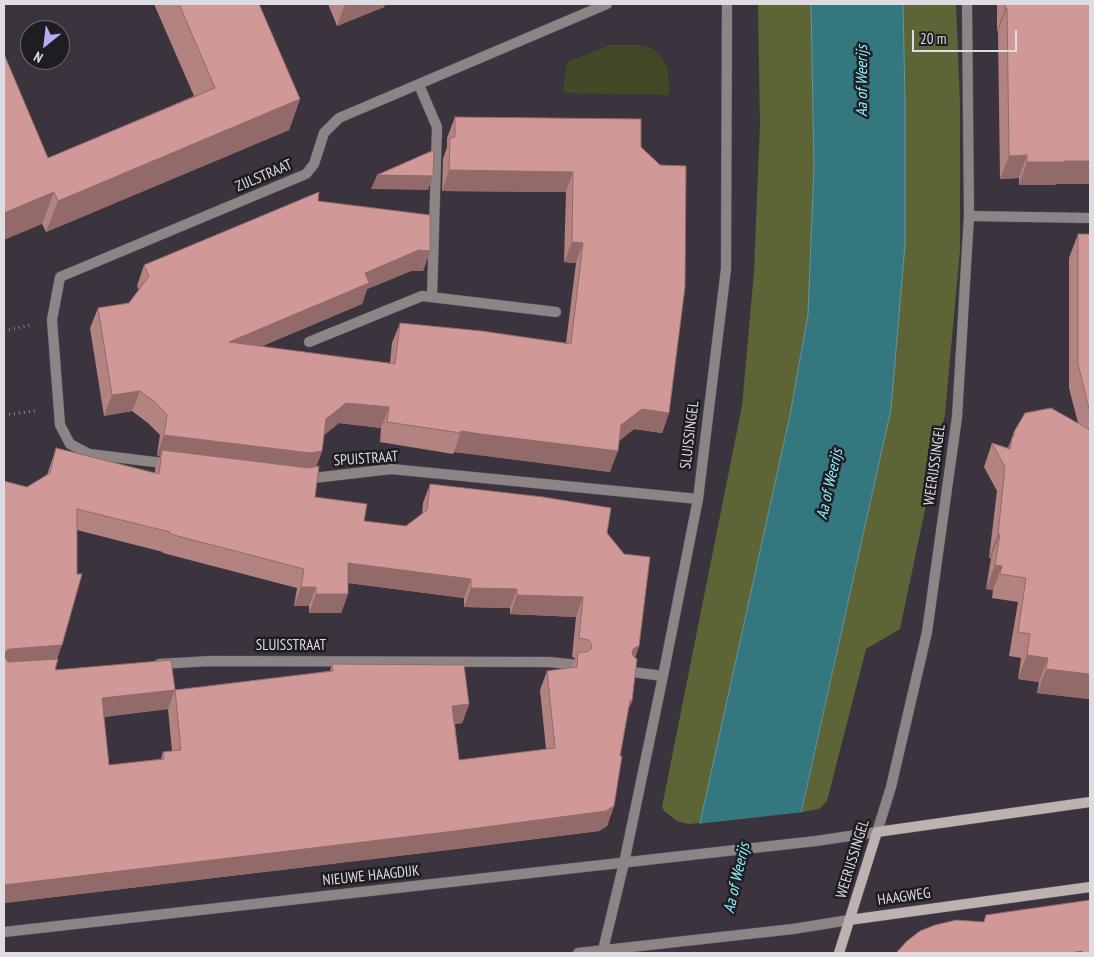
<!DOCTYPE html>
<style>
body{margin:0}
#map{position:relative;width:1094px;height:957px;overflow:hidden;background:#3b343e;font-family:"PT Sans Narrow",sans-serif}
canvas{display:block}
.frame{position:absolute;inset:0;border:5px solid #dfdbe2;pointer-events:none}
.north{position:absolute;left:20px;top:20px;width:50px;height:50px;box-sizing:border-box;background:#201d22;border:1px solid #6c696f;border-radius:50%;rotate:209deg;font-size:14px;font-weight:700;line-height:20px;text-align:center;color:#dfdbe2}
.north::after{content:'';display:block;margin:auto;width:18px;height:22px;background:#baaaf6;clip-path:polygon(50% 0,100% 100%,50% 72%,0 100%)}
.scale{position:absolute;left:912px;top:30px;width:105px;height:22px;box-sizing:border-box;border:2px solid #dfdbe2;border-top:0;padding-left:6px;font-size:15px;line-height:18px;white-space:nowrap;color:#dfdbe2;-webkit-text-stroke:4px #201d22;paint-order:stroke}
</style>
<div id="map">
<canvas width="1094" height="957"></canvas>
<div class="frame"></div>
<div class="north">N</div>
<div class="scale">20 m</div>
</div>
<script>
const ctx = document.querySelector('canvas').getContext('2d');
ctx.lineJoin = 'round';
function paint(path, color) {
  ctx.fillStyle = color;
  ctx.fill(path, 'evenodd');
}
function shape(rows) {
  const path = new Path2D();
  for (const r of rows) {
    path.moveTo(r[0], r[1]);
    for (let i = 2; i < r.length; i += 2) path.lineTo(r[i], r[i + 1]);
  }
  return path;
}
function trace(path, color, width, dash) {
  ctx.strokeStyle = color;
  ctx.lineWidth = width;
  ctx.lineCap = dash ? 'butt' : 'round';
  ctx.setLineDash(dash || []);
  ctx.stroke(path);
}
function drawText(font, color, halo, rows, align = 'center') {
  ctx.font = font + ' "PT Sans Narrow",sans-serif';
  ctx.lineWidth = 5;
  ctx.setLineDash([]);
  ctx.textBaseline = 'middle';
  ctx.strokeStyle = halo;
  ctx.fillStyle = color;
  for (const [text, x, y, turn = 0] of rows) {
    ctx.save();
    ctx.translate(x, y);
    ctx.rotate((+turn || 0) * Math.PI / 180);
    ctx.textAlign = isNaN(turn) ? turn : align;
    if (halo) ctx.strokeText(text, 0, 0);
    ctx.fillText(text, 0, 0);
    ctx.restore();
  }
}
paint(shape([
 [610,45,641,45,651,48,657,53,664,61,668,69,669,95,563,93,567,62]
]), '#434926');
paint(shape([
 [758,4,811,4,814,168,808,314,790,415,700,823,688,824,677,821,664,811,662,807,742,406,754,272,760,125],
 [903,4,956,4,960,104,960,250,945,414,900,629,866,649,827,801,819,809,802,812,891,409,905,244,905,100]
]), '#5d6537');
const water = shape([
 [811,4,903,4,905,100,905,244,891,409,770,953,669,953,700,823,790,415,808,314,814,168,811,4]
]);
paint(water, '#35777e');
trace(water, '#68959c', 1);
paint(shape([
 [804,812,772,953,667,953,697,824]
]), '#3b343e');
const service = shape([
 [419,85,437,127,432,297],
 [309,342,422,296,556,312]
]);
const minor = shape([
 [969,216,1090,218],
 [171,464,89,454,70,444,60,425,52,320,60,277,306,174,314,164,324,133,339,118,607,4],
 [305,479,391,469,698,499],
 [159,664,210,661,549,662,578,665],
 [632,672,663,676],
 [624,863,663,676,698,499,726,269,727,4]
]);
const tertiary = shape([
 [4,932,816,841,877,832,891,787,927,632,957,417,969,216,967,4],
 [603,950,624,863],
 [578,953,793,929,849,920]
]);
const secondary = shape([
 [849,920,1090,887],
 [839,953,877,832,1090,802]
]);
trace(service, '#59525c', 11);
trace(minor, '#59525c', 11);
trace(tertiary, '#59525c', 11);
trace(secondary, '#59525c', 11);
trace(shape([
 [4,331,30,325],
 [4,415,35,411]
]), '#87818a', 3, [1, 4]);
trace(service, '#8d8585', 10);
trace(minor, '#8d8585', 10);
trace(tertiary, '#8d8585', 10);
trace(secondary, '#beb2b1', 10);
paint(shape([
 [154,4,259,4,300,99,289,130,46,232,42,224,48,158,194,96],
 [328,4,385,4,384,7,337,26],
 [997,4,1090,4,1090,184,1056,184,1055,185,1019,185,1019,178,1000,179,998,31,997,31],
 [455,117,641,147,669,413,662,433,634,429,619,441,610,472,473,454,454,452,453,454,380,442,381,428,339,423,324,435,322,451,316,467,315,497,364,521,406,526,422,514,423,503,430,484,607,533,639,646,635,658,632,701,629,708,620,756,614,806,607,826,599,831,448,850,4,903,4,481,27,487,47,475,56,448,155,473,155,469,160,456,157,455,160,435,148,423,132,411,104,416,90,328,98,308,129,303,139,290,137,286,144,265,318,201,430,251,423,271,411,271,367,289,362,304,260,347,390,363,392,343,400,323,566,343,576,263,564,262,566,192,442,191,443,159,447,147,447,138],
 [77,530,163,552,163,553,297,588,294,606,309,606,309,613,341,613,348,594,348,583,464,598,464,607,510,608,510,614,576,617,572,657,575,658,572,667,547,671,540,690,546,749,459,760,455,724,462,723,469,704,332,664,330,671,175,690,55,670],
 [168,709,172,751,163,752,161,759,109,765,104,717],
 [1078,234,1090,234,1090,701,1089,699,1037,693,1039,682,1018,679,1021,658,1009,656,1018,602,992,598,993,590,986,589,991,558,989,558,997,491,984,467,992,443,1008,448,1014,432,1078,423,1069,388,1069,258]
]), '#b38382');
paint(shape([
 [345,4,385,4,384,7,337,26],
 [1005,8,1007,8,998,31,997,31],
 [300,99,289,130,46,232,58,201],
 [1027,155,1019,178,1000,179,1009,156],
 [1064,161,1090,161,1090,184,1056,184,1055,185,1019,185,1027,162],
 [449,170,573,172,566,192,442,191],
 [377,175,433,176,428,190,371,189],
 [54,192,42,224,4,240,4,213],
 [572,242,583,243,576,263,564,262],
 [419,250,430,251,423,271,411,271,367,289,362,304,221,363,229,342,365,273],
 [140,391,132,411,104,416,112,395],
 [346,403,389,407,381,428,339,423,319,439,326,419],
 [642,409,669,413,662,433,634,429,614,445,621,425],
 [461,431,618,451,610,472,454,452],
 [164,435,322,451,314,472,162,450,160,456,157,455],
 [998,534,1000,534,991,558,989,558],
 [348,563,471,579,464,598,341,582],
 [995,565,1002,566,993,590,986,589],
 [301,587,316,587,309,606,294,606],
 [471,588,517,589,510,608,464,607],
 [316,594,348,594,341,613,309,613],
 [517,595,583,597,576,617,510,614],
 [62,645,55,665,4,668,4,657,7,650,10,649],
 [639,646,632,665,625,671,634,648],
 [1027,655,1048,658,1039,682,1018,679],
 [1046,669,1090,674,1090,695,1089,699,1037,693],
 [175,690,168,709,95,718,102,698],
 [469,704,462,723,445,725,452,706],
 [614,806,607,826,599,831,448,850,4,903,4,885]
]), '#926a6a');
const building = shape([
 [179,4,259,4,300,99,58,201,54,192,4,213,4,54,48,158,215,88,179,4],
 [1005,4,1090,4,1090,161,1064,161,1064,162,1027,162,1027,155,1009,156,1007,8,1005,8,1005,4],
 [455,117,641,119,641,147,660,165,686,166,685,287,669,413,642,409,621,425,618,451,481,434,461,431,461,433,387,422,389,407,346,403,326,419,322,451,310,453,164,435,167,415,155,402,140,391,112,395,98,308,129,303,149,276,144,265,319,192,318,201,430,215,430,251,419,250,365,273,369,283,229,342,395,364,400,323,482,331,571,344,583,243,572,242,573,172,449,170,450,138,455,137,455,117],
 [434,150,433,176,377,175,434,150],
 [1078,234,1090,234,1090,413,1078,364,1078,234],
 [1051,408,1090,430,1090,674,1046,669,1048,658,1027,655,1030,634,1018,632,1026,578,1000,574,1002,566,995,565,1000,534,998,534,1005,467,992,443,1010,449,1012,438,1014,436,1014,432,1025,413,1051,408],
 [56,448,159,474,162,450,309,468,319,466,315,497,367,504,364,521,406,526,427,510,430,484,543,497,611,508,607,533,624,554,650,557,639,646,634,648,632,651,633,656,637,659,632,701,630,700,620,756,622,756,614,806,606,811,455,831,4,885,4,481,27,487,50,473,56,448],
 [77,509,170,532,170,534,304,569,301,587,316,587,316,594,348,594,348,563,471,579,471,588,517,589,517,595,583,597,579,638,589,640,592,646,591,649,587,652,578,652,577,667,547,671,555,748,459,760,452,706,469,704,464,665,332,664,333,671,175,690,171,660,55,670,58,659,8,662,4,656,7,650,10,649,62,645,82,574,77,574,77,509],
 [175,690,181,750,163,752,164,759,109,765,102,698,175,690],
 [1090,900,1090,953,1082,953,1082,951,1069,953,896,953,907,941,920,931,935,925,956,920,984,922,986,915,1090,900]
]);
paint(building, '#d09897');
trace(building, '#926a6a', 1);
drawText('15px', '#dfdbe2', '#201d22', [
 ["ZIJLSTRAAT",264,176,-23],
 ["SLUISSINGEL",690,435,-83],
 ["SPUISTRAAT",366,459,-4],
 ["WEERIJSSINGEL",935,465,-82],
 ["SLUISSTRAAT",291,646],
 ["WEERIJSSINGEL",853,859,-73],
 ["NIEUWE HAAGDIJK",371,876,-6],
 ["HAAGWEG",904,897,-8]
]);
drawText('italic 16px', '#8bf2fd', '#201d22', [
 ["Aa of Weerijs",862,81,-90],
 ["Aa of Weerijs",830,484,-77],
 ["Aa of Weerijs",737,878,-77]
]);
</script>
